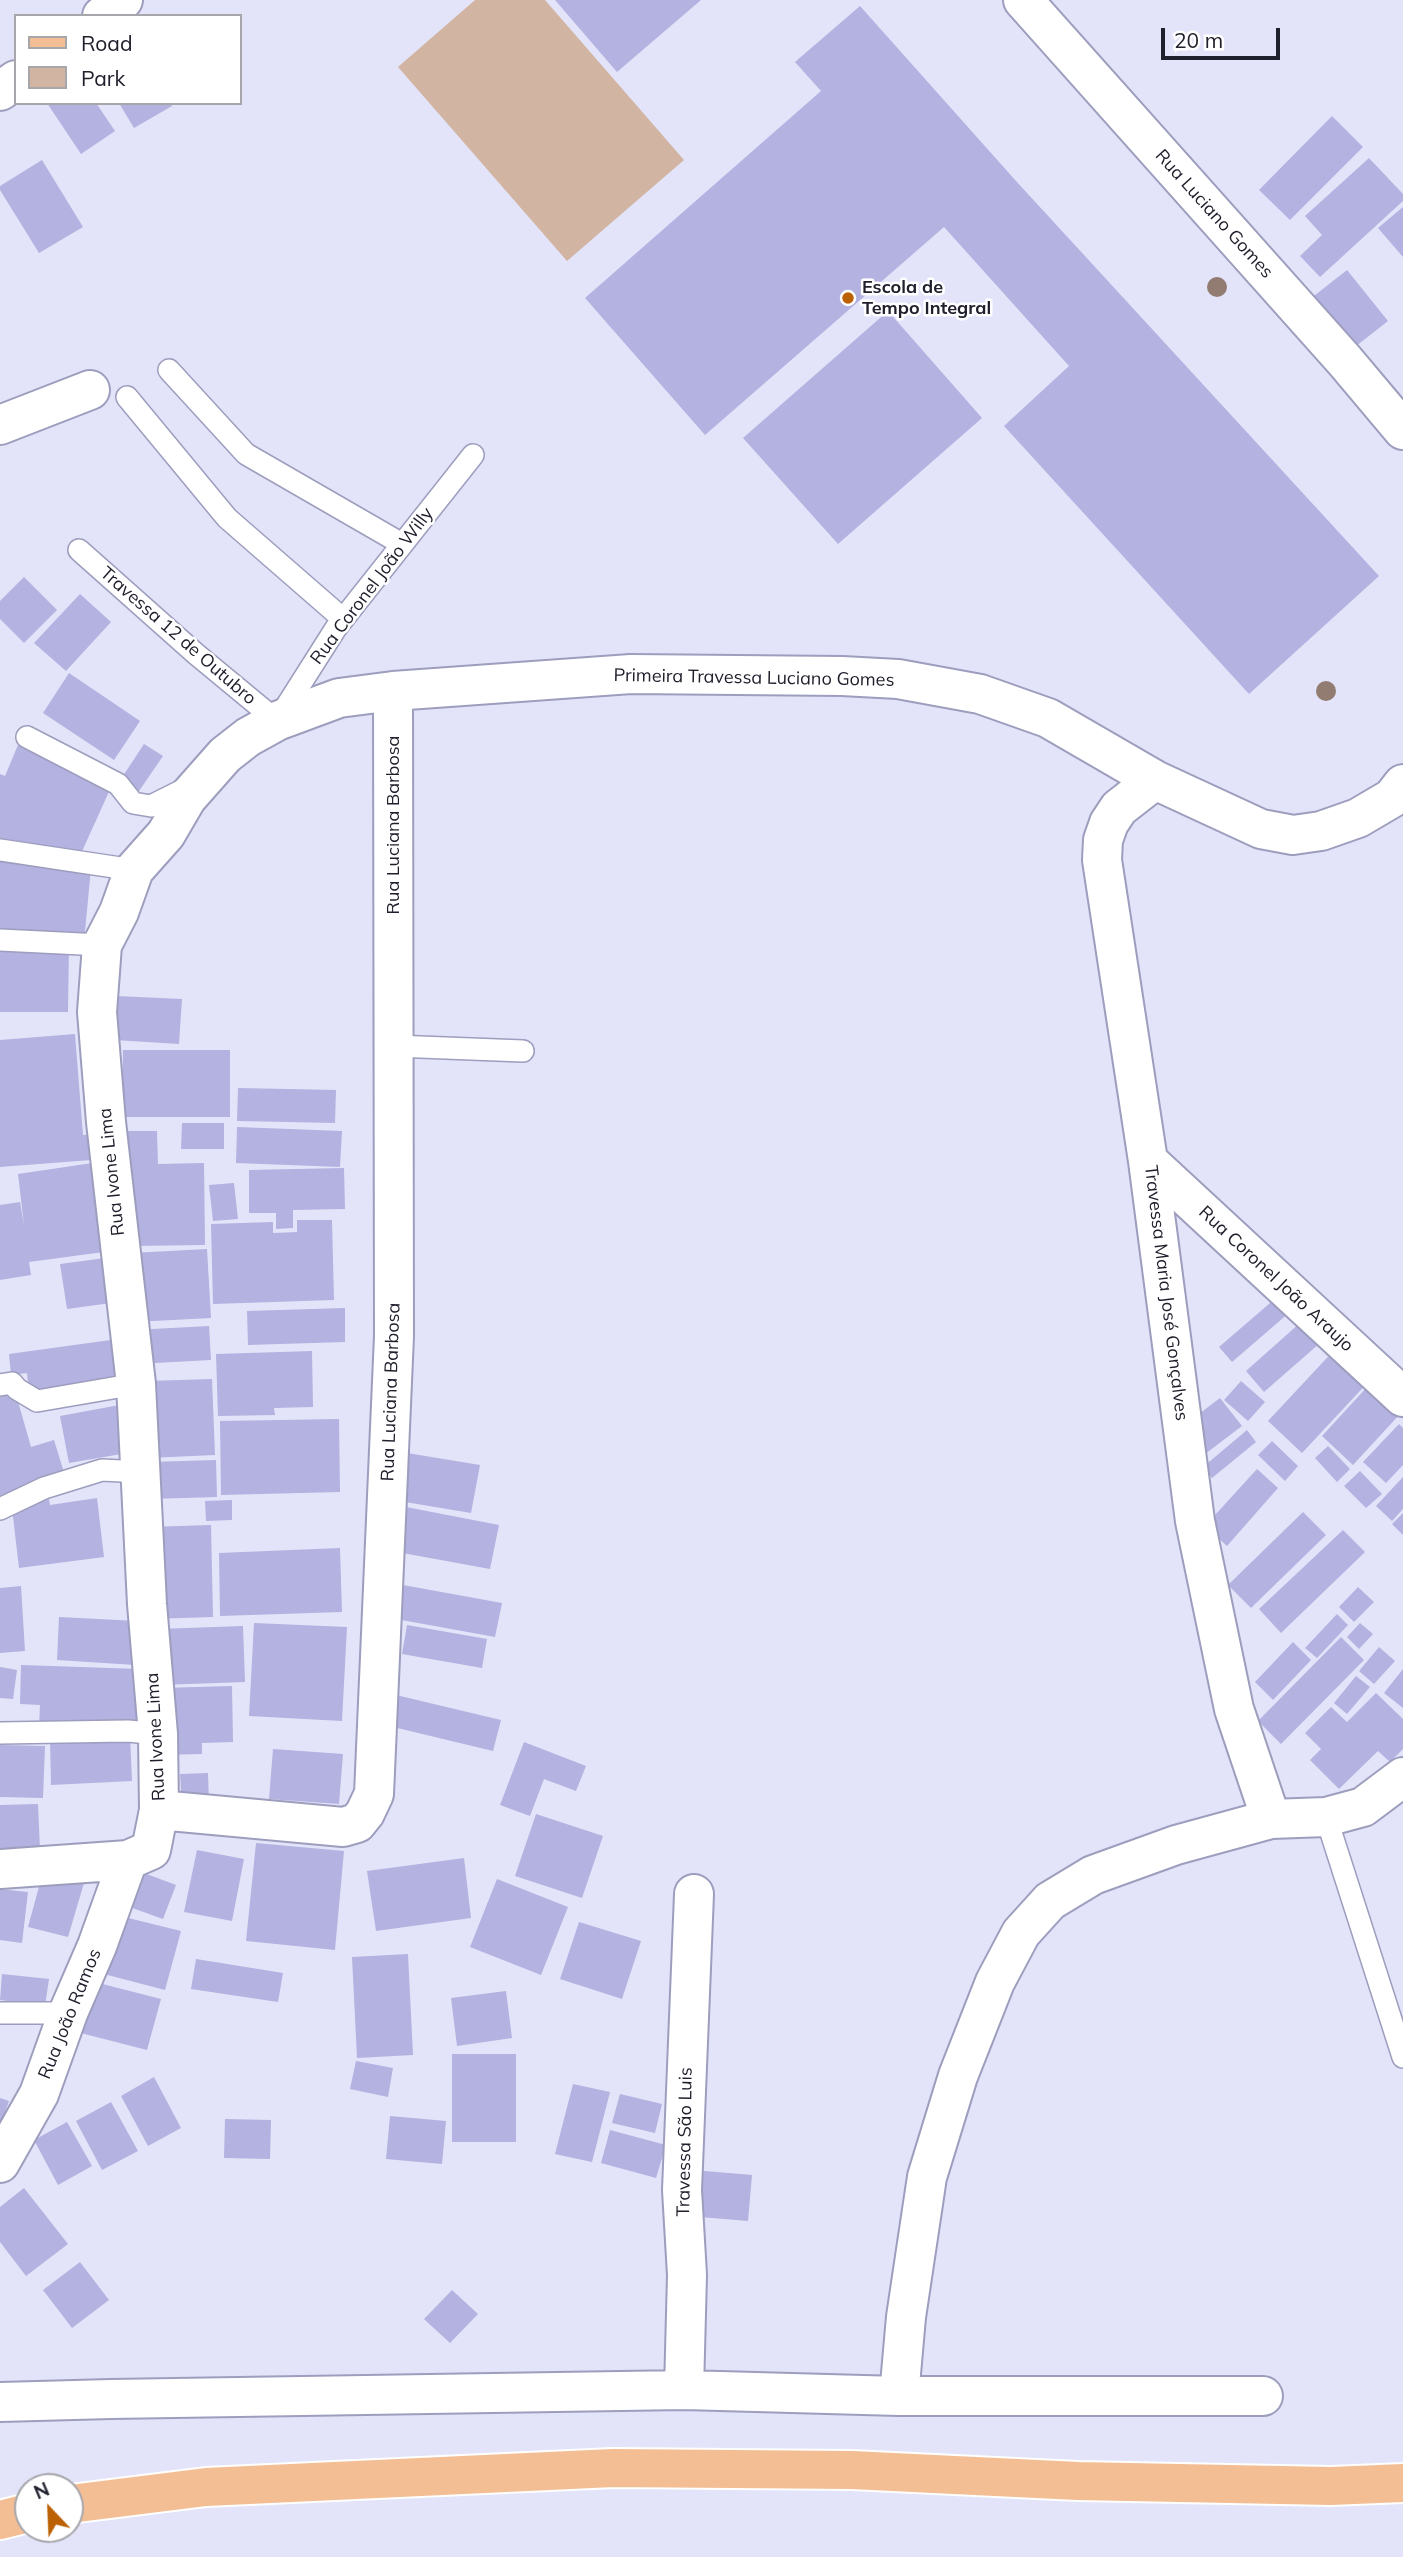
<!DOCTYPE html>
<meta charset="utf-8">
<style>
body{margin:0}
#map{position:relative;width:1403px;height:2557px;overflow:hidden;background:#e3e4f9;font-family:Mulish,sans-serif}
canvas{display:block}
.legend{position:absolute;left:14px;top:14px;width:228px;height:91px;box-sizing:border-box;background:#fff;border:2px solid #a6a6ab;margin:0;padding:9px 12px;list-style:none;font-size:21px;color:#20202d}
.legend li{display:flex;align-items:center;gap:14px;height:35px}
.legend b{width:35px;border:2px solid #a6a6ab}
.north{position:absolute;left:14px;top:2473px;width:70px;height:70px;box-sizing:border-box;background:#fff;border:2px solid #a6a6ab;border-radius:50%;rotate:337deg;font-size:19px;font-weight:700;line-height:28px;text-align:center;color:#20202d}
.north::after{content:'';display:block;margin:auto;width:24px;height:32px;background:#bb6104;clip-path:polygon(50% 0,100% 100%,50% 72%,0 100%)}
.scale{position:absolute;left:1161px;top:28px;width:119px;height:32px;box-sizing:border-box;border:4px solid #20202d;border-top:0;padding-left:9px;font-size:21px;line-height:24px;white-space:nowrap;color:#20202d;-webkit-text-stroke:5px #fff;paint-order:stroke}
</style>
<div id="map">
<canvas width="1403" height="2557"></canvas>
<ul class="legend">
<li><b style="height:9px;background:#f4be95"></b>Road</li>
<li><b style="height:19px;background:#d1b4a1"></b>Park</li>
</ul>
<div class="north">N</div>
<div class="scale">20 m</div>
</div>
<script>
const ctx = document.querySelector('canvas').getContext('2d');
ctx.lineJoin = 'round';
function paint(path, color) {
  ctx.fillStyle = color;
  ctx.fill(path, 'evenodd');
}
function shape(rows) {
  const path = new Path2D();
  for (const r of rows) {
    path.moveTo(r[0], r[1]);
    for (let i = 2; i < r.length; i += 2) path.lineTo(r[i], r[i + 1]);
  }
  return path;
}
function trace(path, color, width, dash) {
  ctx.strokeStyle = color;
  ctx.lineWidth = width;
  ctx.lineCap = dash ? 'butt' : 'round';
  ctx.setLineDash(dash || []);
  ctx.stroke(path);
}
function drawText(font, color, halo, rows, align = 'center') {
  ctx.font = font + ' Mulish,sans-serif';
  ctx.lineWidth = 5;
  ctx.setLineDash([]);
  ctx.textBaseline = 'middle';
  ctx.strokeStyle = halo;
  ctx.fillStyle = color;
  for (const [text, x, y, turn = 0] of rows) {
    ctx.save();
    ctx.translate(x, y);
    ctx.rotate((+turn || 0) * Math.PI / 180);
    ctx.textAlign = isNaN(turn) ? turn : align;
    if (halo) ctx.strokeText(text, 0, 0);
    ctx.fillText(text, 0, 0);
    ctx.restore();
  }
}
paint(shape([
 [475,0,545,0,684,160,567,261,398,67]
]), '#d1b4a1');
paint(shape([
 [555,0,701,0,617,72],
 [860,6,1016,181,1379,576,1249,694,1004,426,1069,366,944,227,705,435,585,298,821,91,795,62],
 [47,103,96,103,115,131,81,154],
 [119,103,171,103,172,106,134,128],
 [1332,116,1363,147,1290,220,1259,190],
 [1369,158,1403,194,1403,201,1320,277,1300,256,1322,235,1305,216],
 [42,160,83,227,39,253,0,190,0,186],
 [1403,207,1403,257,1378,228],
 [1347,270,1388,321,1351,350,1310,299],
 [888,311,982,418,838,544,743,438],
 [24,577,57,610,24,643,0,619,0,601],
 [80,594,111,622,66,671,34,643],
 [69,673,140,721,114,760,43,713],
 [144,744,163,756,137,794,119,782],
 [18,745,112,785,79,858,0,845,0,774,5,776],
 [0,860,91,868,84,942,0,934],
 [0,945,69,946,68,1012,0,1012],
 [116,996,182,999,179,1044,114,1040],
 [75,1034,83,1135,102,1134,104,1159,0,1167,0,1040],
 [123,1050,230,1050,230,1117,122,1117],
 [238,1088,336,1090,335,1123,237,1121],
 [182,1123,224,1123,224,1149,181,1149],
 [237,1127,342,1131,340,1167,236,1163],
 [128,1131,157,1131,158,1164,204,1163,205,1245,129,1246],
 [99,1162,111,1251,29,1262,31,1275,0,1280,0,1205,20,1202,24,1225,18,1174],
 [344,1168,345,1209,293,1210,293,1228,276,1229,276,1213,249,1213,249,1170],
 [234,1183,238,1219,213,1221,209,1185],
 [297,1220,332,1220,334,1300,213,1304,211,1224,273,1222,273,1233,297,1232],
 [207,1249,211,1318,134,1322,131,1253],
 [105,1258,111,1303,67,1309,60,1264],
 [1277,1297,1290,1312,1232,1362,1219,1347],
 [345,1308,345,1342,248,1345,247,1311],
 [1301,1322,1320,1343,1264,1392,1246,1371],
 [209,1326,211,1360,136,1364,134,1330],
 [118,1339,124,1380,29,1393,27,1373,11,1375,9,1354],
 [1338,1346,1372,1378,1302,1453,1268,1421],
 [312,1351,313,1407,274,1408,275,1415,218,1416,216,1354],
 [212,1379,215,1455,148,1458,146,1381],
 [1241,1381,1265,1402,1248,1421,1224,1400],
 [1368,1386,1400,1414,1353,1465,1322,1436],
 [15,1391,31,1447,54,1440,66,1479,0,1498,0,1395],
 [1220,1398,1242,1426,1205,1454,1183,1426],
 [125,1404,133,1452,69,1463,60,1416],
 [339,1419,340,1492,221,1495,220,1421],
 [1399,1424,1403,1428,1403,1465,1386,1483,1363,1462],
 [1247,1430,1256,1442,1212,1478,1203,1467],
 [1272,1441,1298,1466,1285,1481,1258,1455],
 [1328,1446,1350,1469,1337,1482,1315,1458],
 [395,1451,480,1465,471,1513,387,1499],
 [216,1460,217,1497,150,1499,148,1462],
 [1257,1469,1278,1488,1227,1546,1205,1526],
 [1360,1471,1382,1494,1366,1508,1344,1486],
 [1403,1477,1403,1509,1392,1521,1376,1506],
 [48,1493,50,1505,97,1498,104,1557,19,1568,12,1508],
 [232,1500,232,1520,206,1521,205,1501],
 [406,1507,499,1525,490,1569,397,1552],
 [1303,1512,1326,1535,1251,1608,1228,1585],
 [1403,1513,1403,1535,1392,1524],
 [211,1525,213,1617,151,1619,148,1527],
 [1343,1530,1365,1552,1281,1633,1259,1609],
 [340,1548,342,1612,220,1616,219,1553],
 [403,1585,502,1603,495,1637,396,1619],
 [21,1586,25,1651,0,1653,0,1588],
 [1358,1587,1374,1602,1354,1622,1339,1607],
 [1337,1614,1348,1625,1317,1658,1305,1648],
 [59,1617,137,1621,135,1665,57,1660],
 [254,1623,347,1627,342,1721,249,1716],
 [1360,1623,1373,1634,1359,1649,1347,1637],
 [407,1625,487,1639,482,1668,402,1654],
 [243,1626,245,1682,160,1685,158,1629],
 [1341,1637,1364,1660,1281,1744,1258,1721],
 [1293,1642,1311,1660,1273,1700,1255,1682],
 [1379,1647,1395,1661,1374,1684,1359,1671],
 [21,1665,140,1669,138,1729,39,1727,40,1705,20,1704],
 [0,1667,17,1670,13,1699,0,1698],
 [1403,1669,1403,1708,1384,1693],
 [1356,1676,1370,1687,1347,1714,1334,1703],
 [232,1686,233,1742,202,1743,202,1754,161,1755,160,1688],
 [1376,1693,1403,1719,1403,1749,1390,1762,1378,1751,1339,1789,1310,1760,1321,1749,1305,1733,1331,1707,1347,1722],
 [396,1695,501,1720,493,1751,389,1726],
 [130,1735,132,1781,51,1785,50,1739],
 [524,1742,586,1766,576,1791,544,1779,530,1816,500,1805],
 [0,1745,45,1746,43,1798,0,1797],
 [273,1749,343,1754,339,1804,269,1799],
 [208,1773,209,1803,182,1804,180,1774],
 [38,1804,40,1850,0,1852,0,1805],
 [536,1814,603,1836,582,1898,515,1876],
 [256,1843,344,1851,335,1950,246,1941],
 [197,1850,244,1859,232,1921,184,1912],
 [464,1858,471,1918,376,1931,367,1871],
 [136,1870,176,1885,163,1919,124,1905],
 [43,1872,84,1883,68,1937,28,1927],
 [497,1879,568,1907,541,1975,470,1947],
 [0,1889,28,1892,22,1943,0,1940],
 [116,1915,181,1931,165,1990,100,1973],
 [579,1922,641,1941,622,1999,560,1979],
 [408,1954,413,2055,357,2058,352,1957],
 [196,1959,283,1973,278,2002,191,1989],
 [2,1974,49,1979,45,2006,0,2000],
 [83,1979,161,1999,147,2050,69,2030],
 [506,1991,512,2038,457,2046,451,1998],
 [452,2054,516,2054,516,2142,452,2142],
 [356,2061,393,2068,388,2097,350,2089],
 [154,2077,181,2128,148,2146,121,2096],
 [573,2084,610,2092,592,2162,555,2154],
 [620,2094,662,2104,655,2133,612,2123],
 [0,2098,9,2101,0,2127],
 [111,2102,138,2151,102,2170,76,2121],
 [390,2116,446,2121,442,2164,386,2159],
 [225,2119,271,2120,270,2159,224,2158],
 [67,2122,92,2166,58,2185,34,2140],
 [610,2130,666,2145,656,2178,601,2163],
 [693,2170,752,2175,748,2221,688,2216],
 [24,2188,68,2244,26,2276,0,2242,0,2207],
 [80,2262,109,2300,72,2328,43,2290],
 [452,2290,478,2314,450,2343,424,2319]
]), '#b3b2e0');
const lane = shape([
 [169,370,246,454,402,544],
 [127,397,227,518,343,619],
 [79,550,196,654,277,721,336,628,473,455],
 [27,737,118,784,133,803,151,806,187,788],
 [0,850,134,870],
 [0,940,102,945],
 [394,1046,523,1051],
 [0,1385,12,1383,17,1389,37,1401,136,1384],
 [0,1509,44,1488,102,1470,141,1472],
 [0,1733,128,1731,158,1734],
 [1326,1817,1403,2057],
 [0,2013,68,2013]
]);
const street = shape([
 [102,16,123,0],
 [0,91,16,80],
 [0,425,90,390],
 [1155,780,1119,808,1109,823,1103,840,1102,860,1148,1161,1195,1521,1234,1709,1271,1819],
 [1148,1161,1403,1397],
 [159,1810,343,1827,357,1823,365,1813,374,1794,394,1336,393,691],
 [0,1869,128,1860,151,1850,159,1810,158,1734,147,1604,136,1384,106,1122,97,1012,102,945,119,912,134,870,166,834,187,798,225,755,248,737,277,721,339,698,393,691,631,674,842,676,898,679,980,694,1048,718,1155,780,1261,829,1293,835,1321,831,1358,818,1392,798,1403,784],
 [0,2163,39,2094,68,2013,97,1946,128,1860],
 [684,2390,687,2275,682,2190,694,1894],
 [899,2396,906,2317,927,2177,958,2076,995,1982,1021,1933,1050,1901,1093,1875,1176,1845,1271,1819,1326,1817,1363,1807,1403,1777],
 [0,2402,111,2399,684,2390,899,2396,1263,2396]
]);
const secondary = shape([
 [1023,0,1345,361,1403,430]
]);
const primary = shape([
 [70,2504,206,2487,613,2468,852,2470,1078,2481,1331,2486,1403,2483],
 [0,2520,28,2513]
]);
trace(lane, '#9d9dbe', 24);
trace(street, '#9d9dbe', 42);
trace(secondary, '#9d9dbe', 42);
trace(primary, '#fff', 42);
trace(lane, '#fff', 21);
trace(street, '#fff', 38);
trace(secondary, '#fff', 38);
trace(primary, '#f4be95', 38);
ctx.fillStyle = '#927c72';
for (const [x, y] of [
 [1217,287],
 [1326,691]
]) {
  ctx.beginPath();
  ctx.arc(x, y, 10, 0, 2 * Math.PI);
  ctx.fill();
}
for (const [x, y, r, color] of [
 [848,298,7,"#bb6104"]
]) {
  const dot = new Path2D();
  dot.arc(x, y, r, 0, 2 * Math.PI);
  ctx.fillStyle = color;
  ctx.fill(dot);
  trace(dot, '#fff', 2.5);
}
drawText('18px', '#20202d', '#fff', [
 ["Rua Luciano Gomes",1214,214,48],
 ["Rua Coronel João Willy",372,586,-53],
 ["Travessa 12 de Outubro",178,636,41],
 ["Primeira Travessa Luciano Gomes",754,678,1],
 ["Rua Luciana Barbosa",394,825,-90],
 ["Rua Ivone Lima",112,1172,-96],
 ["Rua Coronel João Araujo",1276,1279,43],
 ["Travessa Maria José Gonçalves",1166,1293,83],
 ["Rua Luciana Barbosa",391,1392,-88],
 ["Rua Ivone Lima",156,1737,-93],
 ["Rua João Ramos",70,2014,-68],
 ["Travessa São Luis",685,2142,-89]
]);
drawText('bold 18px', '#20202d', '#fff', [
 ["Escola de",862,288],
 ["Tempo Integral",862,309]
], 'left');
</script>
